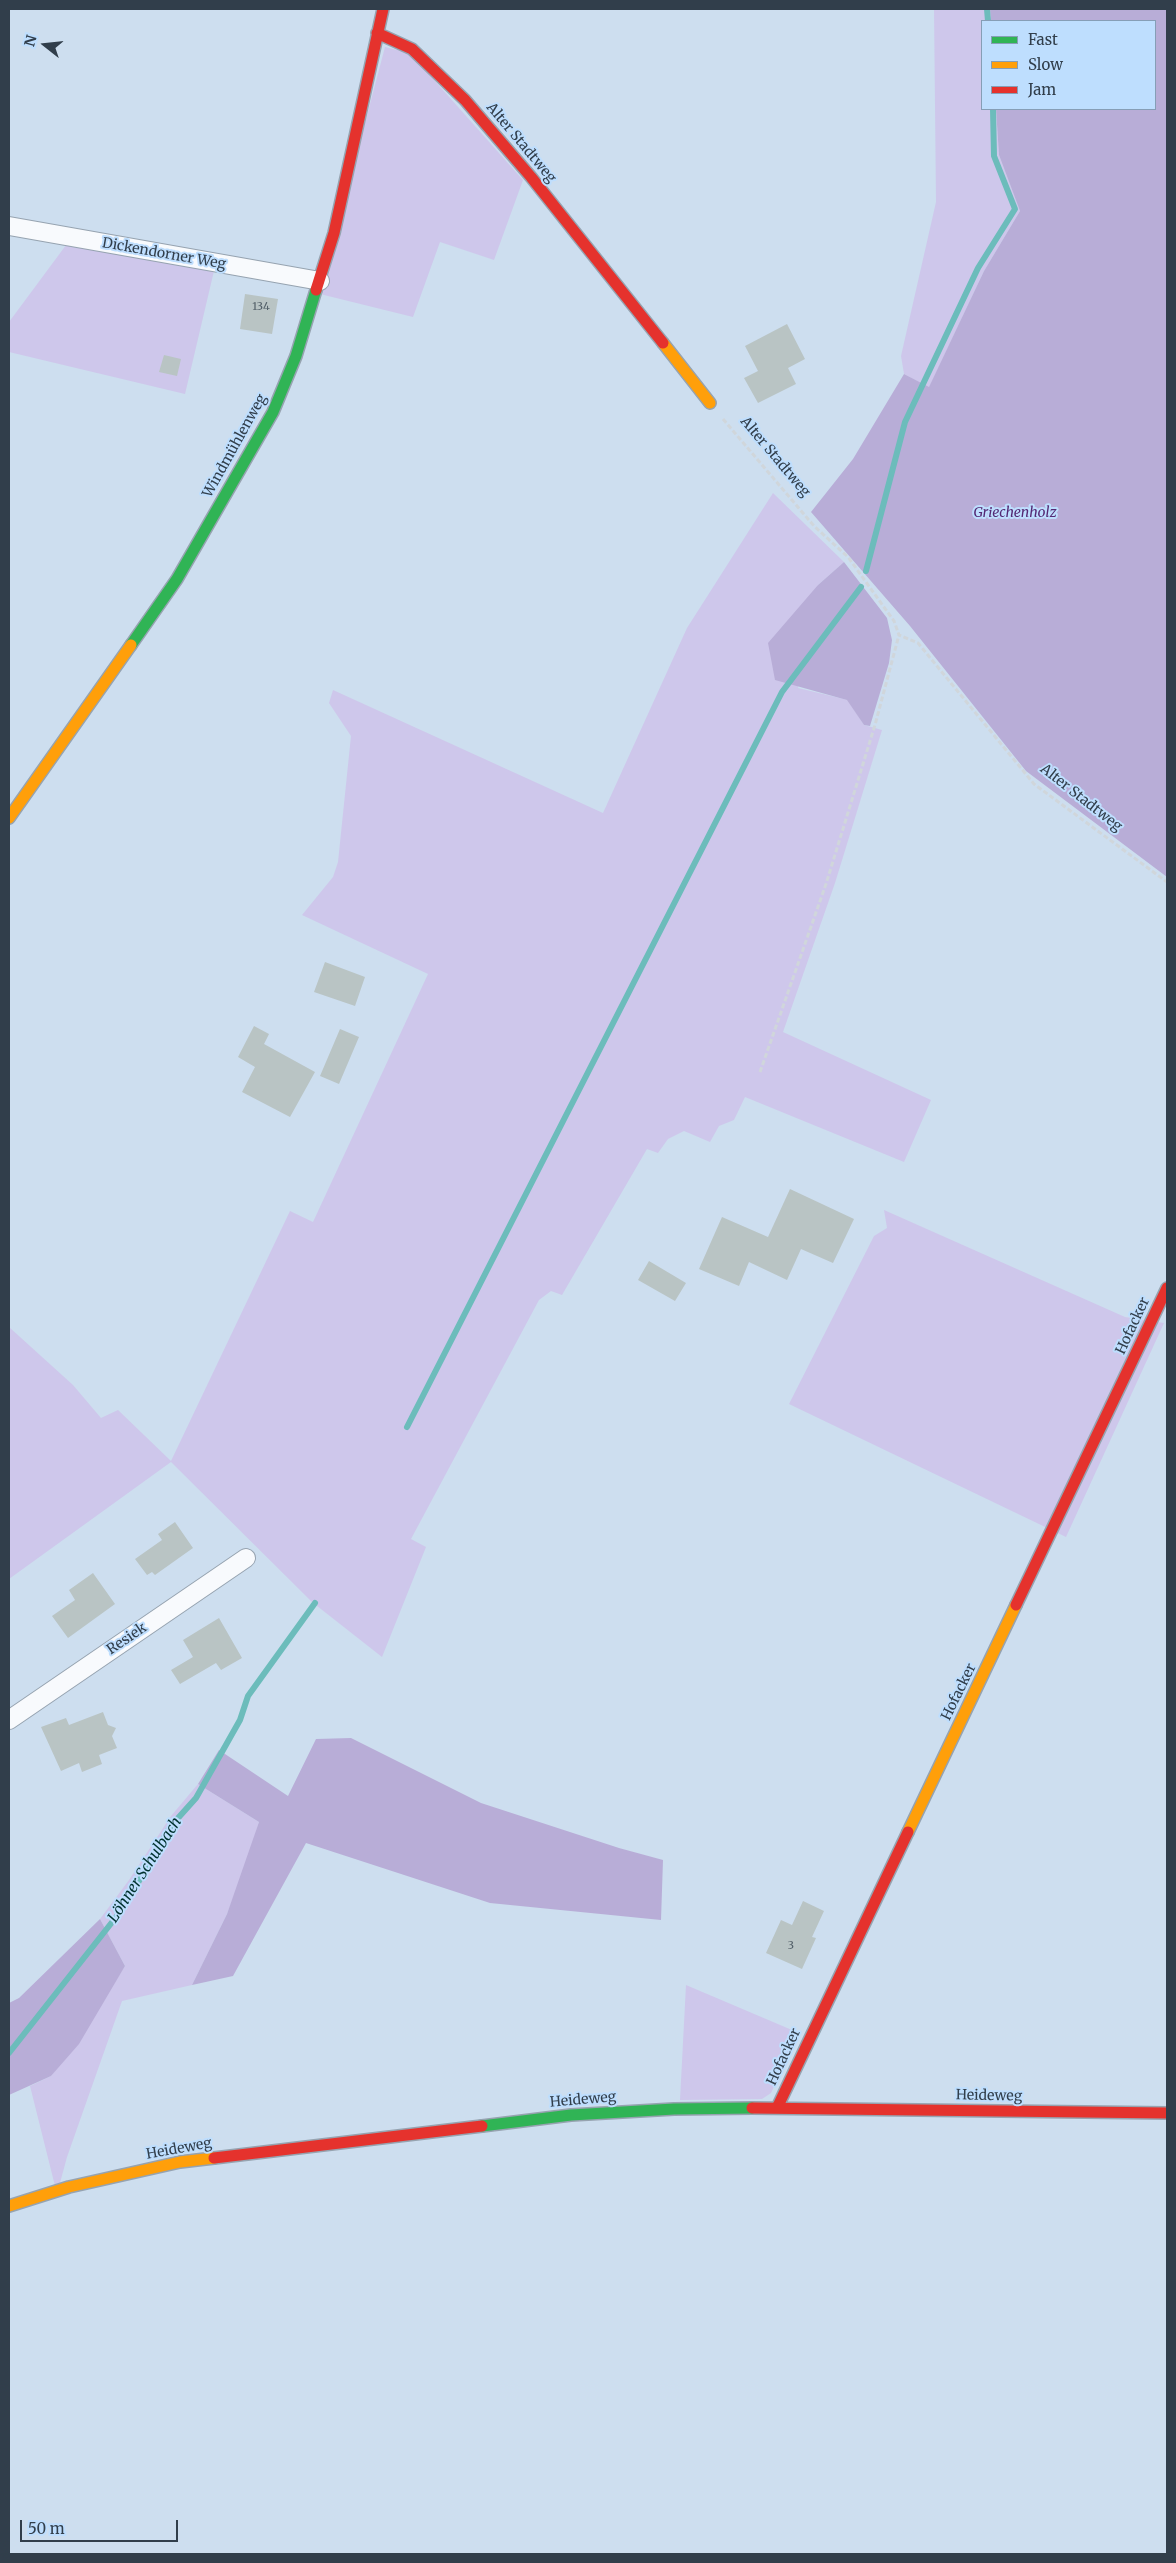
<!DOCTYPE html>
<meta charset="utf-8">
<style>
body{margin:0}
#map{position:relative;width:1176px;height:2563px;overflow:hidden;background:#cddeef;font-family:Merriweather,serif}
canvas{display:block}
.frame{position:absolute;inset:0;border:10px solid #313e4b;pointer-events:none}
.legend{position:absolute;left:981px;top:20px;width:175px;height:90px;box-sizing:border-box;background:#bedefe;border:1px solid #869eb6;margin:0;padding:6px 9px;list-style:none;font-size:15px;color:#313e4b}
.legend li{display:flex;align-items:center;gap:10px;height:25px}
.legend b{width:25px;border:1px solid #869eb6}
.north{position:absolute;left:20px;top:20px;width:50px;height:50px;-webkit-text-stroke:4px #bedefe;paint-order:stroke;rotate:286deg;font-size:14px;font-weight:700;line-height:20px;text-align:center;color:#313e4b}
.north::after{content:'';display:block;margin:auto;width:18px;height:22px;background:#313e4b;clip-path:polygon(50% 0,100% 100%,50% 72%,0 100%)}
.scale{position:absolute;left:20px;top:2520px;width:158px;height:22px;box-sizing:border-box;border:2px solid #313e4b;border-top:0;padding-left:6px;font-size:15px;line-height:18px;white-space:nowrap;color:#313e4b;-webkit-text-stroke:4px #bedefe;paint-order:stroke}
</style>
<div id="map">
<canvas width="1176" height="2563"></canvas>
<div class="frame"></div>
<ul class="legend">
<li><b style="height:6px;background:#30b455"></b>Fast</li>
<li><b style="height:6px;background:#ff9f0a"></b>Slow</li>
<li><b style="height:6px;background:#e5322d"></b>Jam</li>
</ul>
<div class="north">N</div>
<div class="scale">50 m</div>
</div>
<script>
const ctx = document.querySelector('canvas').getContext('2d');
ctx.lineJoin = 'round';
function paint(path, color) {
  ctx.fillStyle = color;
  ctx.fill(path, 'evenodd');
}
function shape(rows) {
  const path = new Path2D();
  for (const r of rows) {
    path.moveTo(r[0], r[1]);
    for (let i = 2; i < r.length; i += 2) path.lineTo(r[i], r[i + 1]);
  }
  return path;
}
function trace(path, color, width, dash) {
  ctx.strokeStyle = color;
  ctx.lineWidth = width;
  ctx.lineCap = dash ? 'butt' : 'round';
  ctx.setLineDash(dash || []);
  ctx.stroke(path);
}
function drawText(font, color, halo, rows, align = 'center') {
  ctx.font = font + ' Merriweather,serif';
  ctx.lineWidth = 4;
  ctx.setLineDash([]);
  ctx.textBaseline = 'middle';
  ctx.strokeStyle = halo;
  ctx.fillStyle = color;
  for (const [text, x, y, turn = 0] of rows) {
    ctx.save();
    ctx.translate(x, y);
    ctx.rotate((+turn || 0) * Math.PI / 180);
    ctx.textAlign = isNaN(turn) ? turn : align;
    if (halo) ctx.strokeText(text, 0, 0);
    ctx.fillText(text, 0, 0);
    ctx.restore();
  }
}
paint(shape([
 [934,9,990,9,991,21,982,21,982,109,996,109,999,155,1020,211,984,271,929,388,904,374,901,356,936,202],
 [385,47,410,53,523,180,494,260,440,242,413,317,320,294],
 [75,233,217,258,185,394,9,352,9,322],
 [773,493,844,562,818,585,798,688,848,700,864,725,882,730,835,883,783,1032,931,1100,904,1162,745,1097,734,1120,719,1126,710,1142,684,1131,668,1139,658,1153,647,1149,562,1295,551,1291,539,1300,411,1539,426,1547,382,1657,312,1602,171,1462,9,1579,9,1327,73,1385,101,1418,118,1410,171,1461,290,1211,313,1222,428,974,302,915,333,877,338,862,351,736,329,703,333,690,603,813,687,628],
 [884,1210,1125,1317,1164,1323,1066,1537,789,1404,874,1236,887,1228],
 [198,1784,259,1822,245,1868,227,1914,192,1985,122,2001,67,2157,57,2194,30,2086,51,2076,125,1966,100,1919,129,1880,171,1816],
 [686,1985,799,2033,771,2093,762,2099,680,2100]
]), '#cec7eb');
paint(shape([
 [990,9,1167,9,1167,877,1026,771,910,626,811,512,853,459,904,374,929,387,984,271,1020,211,999,155,996,109,1155,109,1155,21,991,21],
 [844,562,887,618,892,640,889,663,870,726,864,725,847,700,775,680,768,643,818,585],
 [351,1738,481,1803,619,1848,663,1860,661,1920,490,1903,306,1843,233,1976,192,1985,227,1914,259,1822,198,1784,219,1750,288,1796,316,1739],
 [100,1919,125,1966,79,2044,51,2076,9,2095,9,2003,19,1998]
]), '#b8add7');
trace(shape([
 [987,9,988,21],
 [866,571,905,422,978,268,1015,209,994,156,993,109],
 [407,1427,782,692,861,587],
 [9,2053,124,1907,170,1827,196,1798,240,1720,248,1696,315,1603]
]), '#6cbcbb', 6);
paint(shape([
 [245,294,278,299,272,334,240,329],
 [787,324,805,359,788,368,796,384,758,403,744,378,758,371,745,346],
 [164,355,181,359,177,376,159,372],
 [325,962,365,977,355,1006,314,992],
 [254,1026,269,1034,264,1044,315,1072,290,1117,242,1092,255,1067,238,1057],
 [340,1029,359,1037,339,1084,320,1076],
 [790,1189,854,1219,833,1263,801,1249,787,1280,749,1262,739,1286,699,1269,722,1217,768,1237],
 [649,1261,686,1283,675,1301,638,1280],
 [175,1522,193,1548,155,1575,152,1572,147,1575,135,1559,162,1540,158,1534],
 [93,1573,115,1604,68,1638,52,1616,75,1600,69,1590],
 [219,1618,242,1658,221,1670,216,1663,180,1684,171,1670,193,1657,183,1640],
 [103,1712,108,1725,116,1728,112,1736,117,1748,99,1755,102,1764,82,1772,79,1763,61,1771,41,1727,66,1718,69,1725],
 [803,1901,824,1911,812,1937,816,1938,802,1969,766,1953,781,1920,792,1925]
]), '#b9c4c4');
const street = shape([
 [9,226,320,281],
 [9,1720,246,1558]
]);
const fast = shape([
 [131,645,177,579,273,412,296,356,316,290],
 [482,2126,571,2115,674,2109,752,2108]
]);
const slow = shape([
 [663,343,710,403],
 [9,818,131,645],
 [908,1832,1016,1605],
 [9,2206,69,2187,180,2162,214,2158]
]);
const jam = shape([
 [377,33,412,49,465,100,531,177,663,343],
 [316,290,334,233,383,9],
 [1016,1605,1167,1288],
 [752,2108,1167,2113],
 [777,2108,908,1832],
 [214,2158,482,2126]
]);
trace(street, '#96a3b0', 20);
trace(fast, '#96a3b0', 14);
trace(slow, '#96a3b0', 14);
trace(jam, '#96a3b0', 14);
trace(shape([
 [723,419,814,526,848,557,894,621,899,635,918,643,1034,784,1167,882],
 [760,1072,826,884,875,725,899,635]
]), '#d0d6db', 3, [5, 2.5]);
trace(street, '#f8fafd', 18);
trace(fast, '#30b455', 11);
trace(slow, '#ff9f0a', 11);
trace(jam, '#e5322d', 11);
drawText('11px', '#536069', null, [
 ["134",261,307],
 ["3",791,1946]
]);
drawText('14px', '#313e4b', '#bedefe', [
 ["Alter Stadtweg",521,143,50],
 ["Dickendorner Weg",164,254,10],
 ["Windmühlenweg",235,446,-61],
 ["Alter Stadtweg",775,457,50],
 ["Alter Stadtweg",1081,798,38],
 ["Hofacker",1133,1326,-65],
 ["Resiek",127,1639,-34],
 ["Hofacker",959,1692,-64],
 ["Hofacker",784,2057,-65],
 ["Heideweg",989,2096,1],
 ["Heideweg",583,2100,-5],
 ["Heideweg",179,2149,-10]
]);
drawText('italic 14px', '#542974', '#bedefe', [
 ["Griechenholz",1015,513]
]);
drawText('italic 15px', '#00322f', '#bedefe', [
 ["Löhner Schulbach",145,1870,-57]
]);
</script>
